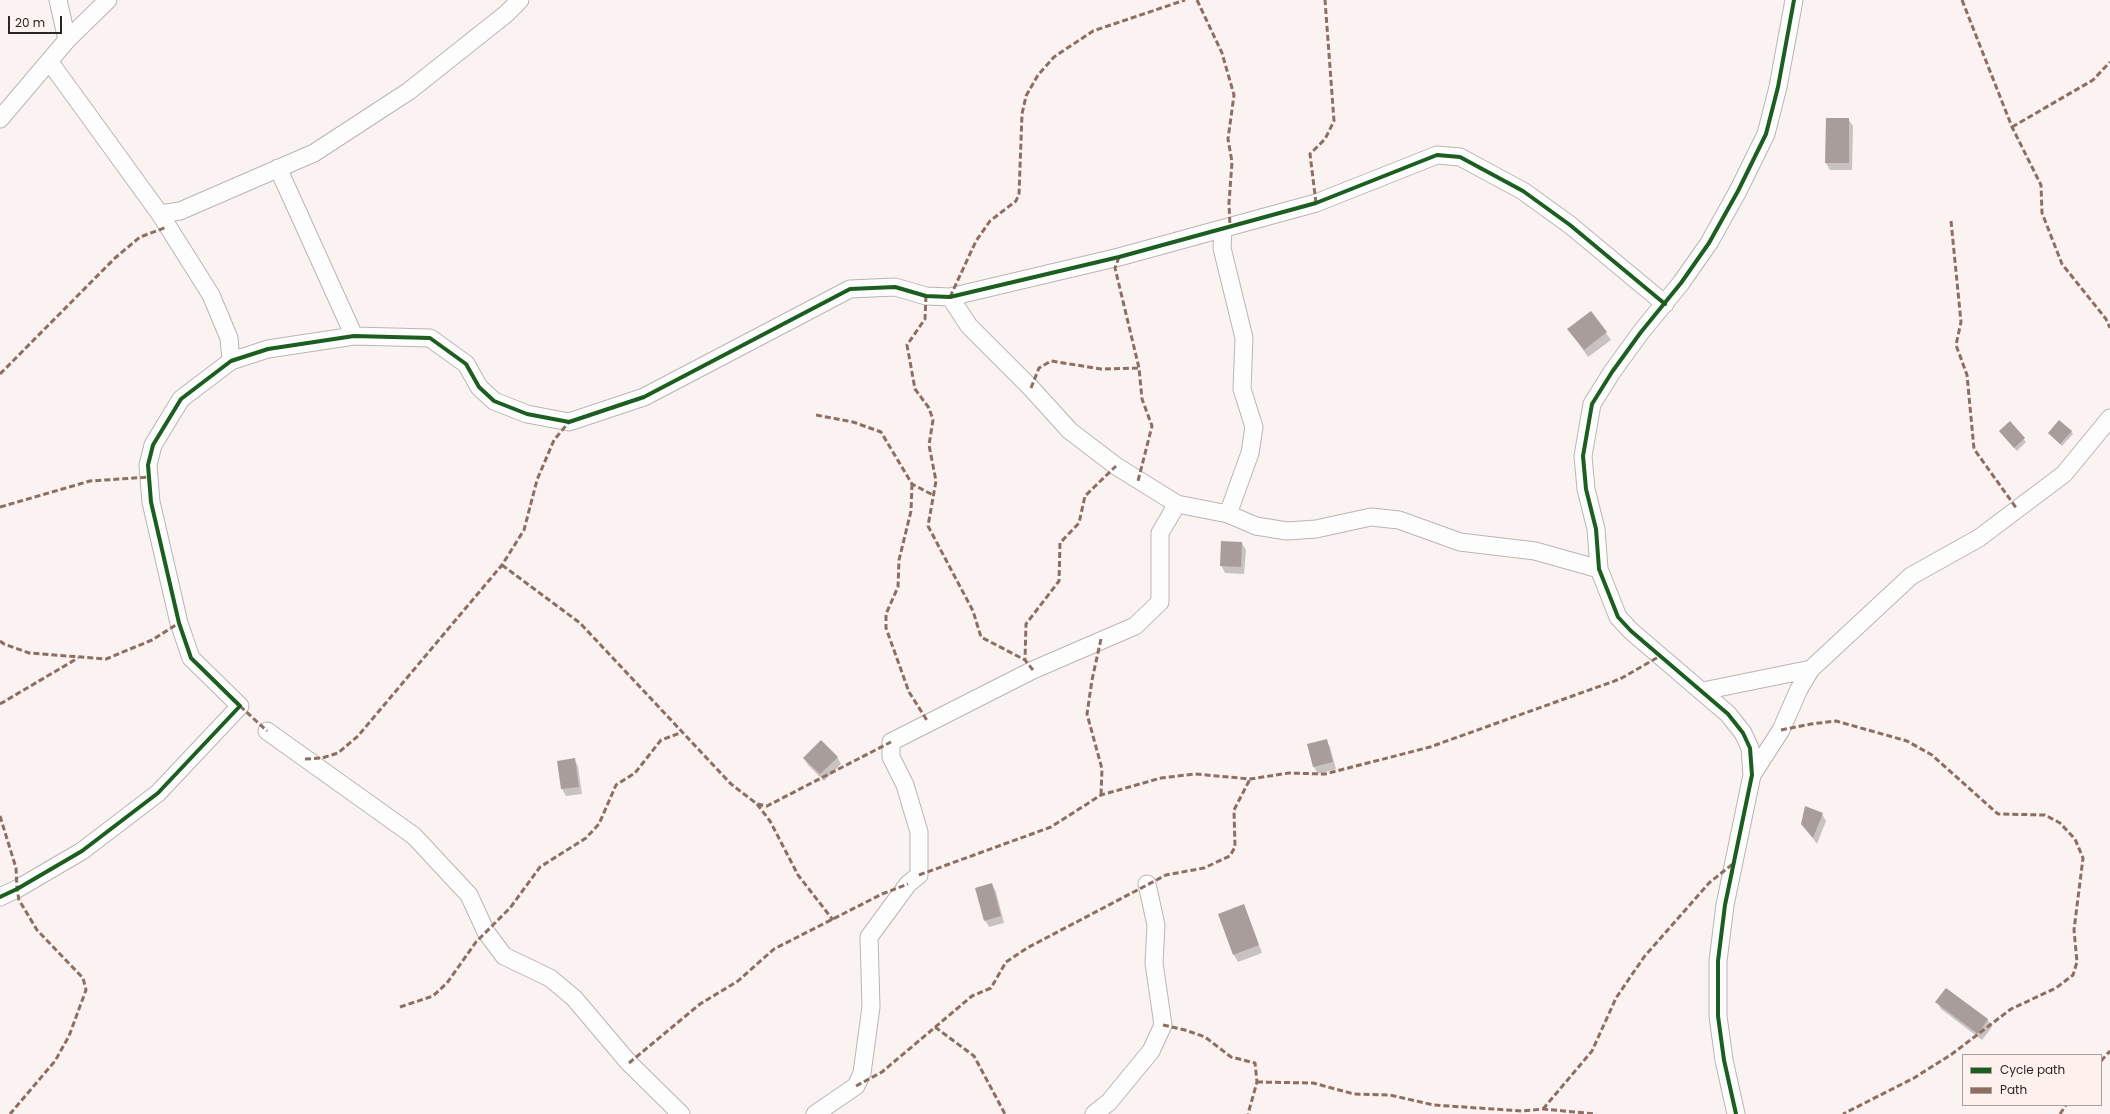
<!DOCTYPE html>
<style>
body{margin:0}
#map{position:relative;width:2110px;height:1114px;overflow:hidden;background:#faf3f1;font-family:Poppins,sans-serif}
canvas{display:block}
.legend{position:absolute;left:1962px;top:1054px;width:140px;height:52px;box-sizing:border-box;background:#fef1ed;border:1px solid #a9a09d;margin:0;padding:5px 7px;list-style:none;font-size:12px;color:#2a2624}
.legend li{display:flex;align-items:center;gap:8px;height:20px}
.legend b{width:20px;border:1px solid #a9a09d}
.scale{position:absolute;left:8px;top:16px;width:54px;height:18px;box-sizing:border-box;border:2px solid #2a2624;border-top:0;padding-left:5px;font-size:12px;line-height:14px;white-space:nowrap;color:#2a2624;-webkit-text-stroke:3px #fef1ed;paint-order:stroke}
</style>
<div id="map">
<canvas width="2110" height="1114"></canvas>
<ul class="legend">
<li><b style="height:5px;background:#1b5e20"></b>Cycle path</li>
<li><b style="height:5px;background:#8d6e63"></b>Path</li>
</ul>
<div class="scale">20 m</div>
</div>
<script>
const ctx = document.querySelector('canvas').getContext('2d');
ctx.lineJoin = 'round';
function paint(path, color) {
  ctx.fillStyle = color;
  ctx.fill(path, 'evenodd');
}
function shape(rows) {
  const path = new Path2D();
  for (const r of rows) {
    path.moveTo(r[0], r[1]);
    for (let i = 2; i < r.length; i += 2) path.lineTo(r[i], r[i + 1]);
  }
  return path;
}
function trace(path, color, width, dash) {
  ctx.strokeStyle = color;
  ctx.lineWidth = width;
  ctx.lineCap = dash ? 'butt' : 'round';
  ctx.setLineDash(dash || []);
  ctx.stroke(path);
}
paint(shape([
 [1848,119,1853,126,1852,170,1830,170,1826,163],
 [1591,312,1611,340,1588,357,1569,329],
 [2010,423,2026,442,2017,451,2000,432],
 [2071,431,2073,434,2062,446,2049,433],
 [1242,543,1246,550,1244,574,1225,573,1221,565],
 [1326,740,1330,747,1336,769,1318,774,1314,767,1308,745],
 [837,757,841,764,824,781,808,765,804,758],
 [574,759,578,766,582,794,566,796,562,789],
 [1822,814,1826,821,1817,844,1802,824],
 [992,884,996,892,1004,923,989,927,985,920],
 [1244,905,1262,953,1238,962,1234,955],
 [1946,989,1988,1020,1992,1027,1982,1040,1941,1009,1937,1002]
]), '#0003');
paint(shape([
 [1826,118,1849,118,1849,163,1825,163],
 [1591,311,1607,332,1584,350,1567,329],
 [2059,420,2072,431,2060,444,2048,433],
 [2010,421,2025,438,2014,448,1999,431],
 [1221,541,1242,542,1241,567,1220,566],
 [1327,739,1333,762,1313,767,1307,744],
 [821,740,838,757,820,774,803,758],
 [575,758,579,787,561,789,557,761],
 [1805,806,1823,813,1813,838,1801,824],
 [992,883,1001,916,984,921,975,888],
 [1244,904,1259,945,1233,955,1218,914],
 [1946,988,1988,1019,1978,1034,1935,1002]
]), '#a99d9c');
const minor = shape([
 [58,0,67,40],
 [49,61,160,214,211,295,229,338,231,361],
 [0,119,67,40,108,0],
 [278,168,354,336],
 [160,214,180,211,314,153,409,91,506,14,520,0],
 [1223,229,1222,248,1244,338,1242,389,1254,427,1250,453,1228,514],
 [950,297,969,326,1031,388,1070,431,1116,466,1177,504,1228,514,1256,526,1287,531,1316,529,1371,517,1399,520,1460,542,1535,551,1599,569],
 [1703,691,1811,669],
 [267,731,414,836,469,895,486,932,504,956,550,978,574,998,629,1063,681,1114],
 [1752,775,1781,730,1799,689,1811,669,1911,576,1979,538,2064,474,2110,418],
 [0,897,17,889,82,851,158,793,240,706,191,658,179,623,151,502,148,465,153,445,181,399,231,361,268,349,354,336,430,338,466,364,479,387,494,401,527,414,569,422,644,397,850,289,895,287,926,296,950,297,1119,257,1316,203,1437,155,1460,157,1523,191,1570,225,1665,304],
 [815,1114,856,1086,862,1073,871,1007,869,937,908,884,919,875,919,832,905,785,891,757,891,742,1033,670,1135,626,1160,602,1160,533,1177,504],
 [1094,1114,1109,1102,1151,1051,1163,1025,1154,963,1156,925,1147,884],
 [1736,1114,1724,1060,1718,1016,1718,961,1725,905,1752,775,1750,748,1743,733,1728,714,1631,631,1618,617,1599,569,1596,529,1586,489,1583,456,1592,404,1612,372,1641,332,1681,283,1709,243,1738,191,1766,134,1778,87,1794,0]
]);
trace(minor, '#bab5b3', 19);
trace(minor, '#fefdfd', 17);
trace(shape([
 [1197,0,1222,53,1234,95,1228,139,1232,162,1229,203,1230,227],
 [1962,0,2012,127,2041,185,2042,213,2062,264,2106,319,2110,328],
 [2012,127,2093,80,2110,62],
 [1316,203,1310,154,1325,139,1334,121,1325,0],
 [1951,221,1961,322,1956,345,1967,375,1974,449,2017,509],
 [1119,257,1115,268,1139,368,1142,399,1152,426,1138,481],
 [926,296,925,319,907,345,915,389,929,408,933,420,929,445,936,481,928,526,973,611,981,637,1025,660],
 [950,297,976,241,990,221,1016,201,1019,194,1022,114,1026,96,1038,75,1054,57,1093,31,1185,0],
 [0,374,115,258,140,237,167,227],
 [1031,388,1039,368,1051,361,1101,369,1139,368],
 [816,415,853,422,881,432,912,484,933,495],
 [912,484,911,511,899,560,898,587,886,614,886,628,909,692,928,722],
 [0,507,90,481,150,477],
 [502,565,580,623,731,784,757,804,767,806,891,742],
 [1101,639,1092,680,1087,714,1102,769,1101,795],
 [0,641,4,644,29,653,106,659,152,640,179,623],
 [1033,670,1025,660,1026,624,1059,581,1060,543,1079,523,1085,496,1116,466],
 [0,704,78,658],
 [240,706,267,731],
 [1781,730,1811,724,1836,721,1907,741,1932,755,1998,814,2045,815,2060,823,2075,839,2083,858,2074,930,2077,962,2073,975,2056,988,2011,1009,1952,1054,1914,1078,1843,1114],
 [305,759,322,758,338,753,358,736,502,565,524,530,537,480,554,440,569,422],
 [757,804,770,821,798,875,833,920],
 [0,816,16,868,17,889,19,900,37,930,83,978,86,990,69,1036,55,1061,10,1114],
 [919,875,1051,827,1101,795,1161,778,1195,774,1250,779,1289,773,1325,774,1430,747,1620,679,1660,656],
 [400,1007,433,996,447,983,476,942,510,908,540,867,586,838,599,824,616,785,635,773,661,740,683,732],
 [1163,1025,1185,1030,1205,1037,1231,1057,1255,1063,1257,1082,1248,1114],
 [935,1027,974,1056,1005,1114],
 [2101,1061,2110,1051],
 [629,1063,700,1004,738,981,774,949,882,894,908,884],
 [1257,1082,1313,1083,1354,1094,1390,1095,1434,1105,1522,1111,1543,1109,1596,1114],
 [856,1086,882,1072,972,996,991,988,1006,962,1027,948,1166,875,1204,868,1230,856,1235,847,1234,810,1250,779],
 [1543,1109,1592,1051,1616,998,1644,957,1709,883,1734,863],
 [2060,1114,2066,1105]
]), '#8d6e63', 3, [6, 3]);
trace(shape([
 [0,897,17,889,82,851,158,793,240,706,191,658,179,623,151,502,148,465,153,445,181,399,231,361,268,349,354,336,430,338,466,364,479,387,494,401,527,414,569,422,644,397,850,289,895,287,926,296,950,297,1119,257,1316,203,1437,155,1460,157,1523,191,1570,225,1665,304],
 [1736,1114,1724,1060,1718,1016,1718,961,1725,905,1752,775,1750,748,1743,733,1728,714,1631,631,1618,617,1599,569,1596,529,1586,489,1583,456,1592,404,1612,372,1641,332,1681,283,1709,243,1738,191,1766,134,1778,87,1794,0]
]), '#1b5e20', 4);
</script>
